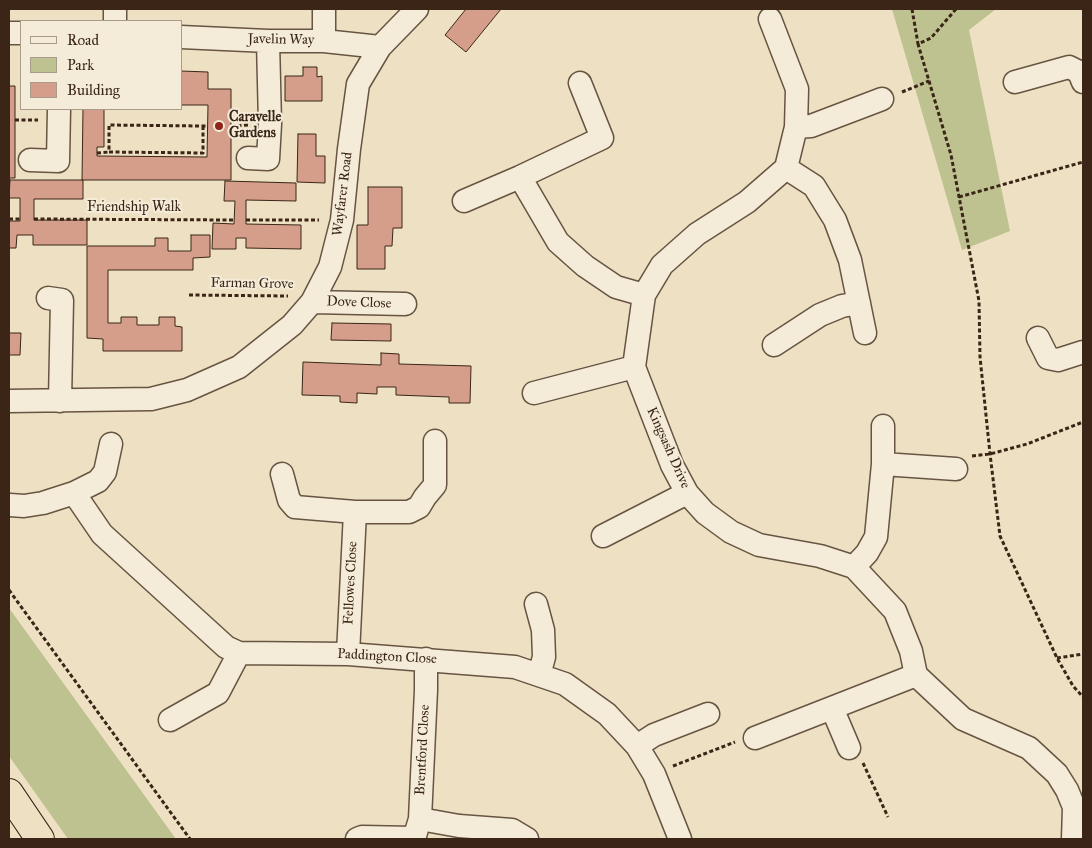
<!DOCTYPE html>
<style>
body{margin:0}
#map{position:relative;width:1092px;height:848px;overflow:hidden;background:#eee1c3;font-family:"IM FELL Great Primer",serif}
canvas{display:block}
.frame{position:absolute;inset:0;border:10px solid #3a2517;pointer-events:none}
.legend{position:absolute;left:20px;top:20px;width:162px;height:90px;box-sizing:border-box;background:#f4ecd8;border:1px solid #aa9c8b;margin:0;padding:6px 9px;list-style:none;font-size:15px;color:#3a2517}
.legend li{display:flex;align-items:center;gap:10px;height:25px}
.legend b{width:25px;border:1px solid #aa9c8b}
</style>
<div id="map">
<canvas width="1092" height="848"></canvas>
<div class="frame"></div>
<ul class="legend">
<li><b style="height:6px;background:#f4ecd8"></b>Road</li>
<li><b style="height:14px;background:#bec190"></b>Park</li>
<li><b style="height:14px;background:#d59e8b"></b>Building</li>
</ul>
</div>
<script>
const ctx = document.querySelector('canvas').getContext('2d');
ctx.lineJoin = 'round';
function paint(path, color) {
  ctx.fillStyle = color;
  ctx.fill(path, 'evenodd');
}
function shape(rows) {
  const path = new Path2D();
  for (const r of rows) {
    path.moveTo(r[0], r[1]);
    for (let i = 2; i < r.length; i += 2) path.lineTo(r[i], r[i + 1]);
  }
  return path;
}
function trace(path, color, width, dash) {
  ctx.strokeStyle = color;
  ctx.lineWidth = width;
  ctx.lineCap = dash ? 'butt' : 'round';
  ctx.setLineDash(dash || []);
  ctx.stroke(path);
}
function drawText(font, color, halo, rows, align = 'center') {
  ctx.font = font + ' "IM FELL Great Primer",serif';
  ctx.lineWidth = 4;
  ctx.setLineDash([]);
  ctx.textBaseline = 'middle';
  ctx.strokeStyle = halo;
  ctx.fillStyle = color;
  for (const [text, x, y, turn = 0] of rows) {
    ctx.save();
    ctx.translate(x, y);
    ctx.rotate((+turn || 0) * Math.PI / 180);
    ctx.textAlign = isNaN(turn) ? turn : align;
    if (halo) ctx.strokeText(text, 0, 0);
    ctx.fillText(text, 0, 0);
    ctx.restore();
  }
}
paint(shape([
 [892,9,996,9,969,30,1010,231,962,250],
 [9,608,176,839,68,839,9,756]
]), '#bec190');
const building = shape([
 [466,9,501,9,466,52,445,35,466,9],
 [303,67,317,67,317,77,322,76,322,101,285,101,285,76,303,76,303,67],
 [181,71,208,72,208,89,231,89,231,180,82,180,83,109,104,109,104,147,97,147,97,156,207,157,208,105,181,105,181,71],
 [9,86,15,86,15,178,9,178,9,86],
 [298,134,316,134,316,156,325,156,325,183,297,182,298,134],
 [10,180,83,180,83,199,34,199,34,220,87,220,87,245,33,245,33,235,17,235,16,248,9,248,9,221,20,221,20,198,9,198,10,180],
 [225,181,296,183,296,201,246,200,246,224,301,225,301,249,246,248,246,238,236,238,236,249,212,249,213,223,234,224,235,201,224,201,225,181],
 [368,187,402,187,402,228,393,228,392,246,385,246,385,269,357,269,357,225,368,225,368,187],
 [191,235,210,235,210,257,193,258,193,270,108,270,108,323,121,323,121,317,137,317,137,325,159,325,159,317,175,317,175,326,182,327,182,351,103,351,103,339,87,338,87,246,155,246,155,238,168,238,168,251,191,251,191,235],
 [332,323,391,324,391,341,331,340,332,323],
 [9,333,21,333,20,355,9,355,9,333],
 [381,353,399,354,399,364,471,366,470,403,449,403,449,397,396,395,396,387,377,387,377,394,357,393,357,403,340,402,340,396,302,395,303,362,381,365,381,353]
]);
paint(building, '#d59e8b');
trace(building, '#3a2517', 1);
const minor = shape([
 [115,9,115,21],
 [324,9,324,41],
 [770,19,797,89,796,127],
 [9,33,21,33],
 [181,37,268,41,324,41,380,47],
 [1015,82,1069,67,1079,72,1083,82],
 [882,99,811,126,796,127,786,168,747,202,697,234,662,265,644,295,634,367,672,465,687,493,705,513,731,532,759,545,820,556,854,567,895,611,911,651,916,675,963,719,1029,748,1057,774,1067,790,1074,807,1073,839],
 [248,158,268,159,270,124,268,41],
 [30,160,58,161,59,109],
 [786,168,814,186,835,220,850,260,865,333],
 [520,177,558,242,585,266,616,287,644,295],
 [464,201,520,177,602,138,580,83],
 [48,298,62,300,60,401],
 [312,302,405,304],
 [1038,338,1048,358,1058,360,1083,352],
 [774,345,820,315,842,306,859,303],
 [534,393,634,367],
 [9,401,151,399,187,390,239,367,292,325,312,302,330,267,342,220,349,149,358,84,380,47,417,9],
 [883,464,956,469],
 [282,474,289,500,295,507,355,512,409,512,419,507,425,497,435,485,435,441],
 [74,493,102,534,226,647,239,653,348,654,515,667,565,684,607,714,637,746,654,774,680,839],
 [10,505,24,506,43,503,74,493,98,481,105,472,111,444],
 [603,536,687,493],
 [854,567,867,553,876,537,883,464,883,426],
 [536,604,543,630,544,657,539,675],
 [348,654,355,512],
 [832,708,849,748],
 [170,720,218,693,239,653],
 [755,738,916,675],
 [637,746,654,735,708,714],
 [420,819,459,826,512,830,527,839],
 [357,839,362,837,414,838],
 [414,839,420,819,426,690,426,659]
]);
const highway = shape([
 [9,793,40,839]
]);
trace(minor, '#675442', 25);
trace(highway, '#3a2517', 30);
trace(shape([
 [912,9,918,44],
 [956,9,931,38,918,44,951,155,979,301,980,357,990,454,1000,536,1057,658,1073,686,1083,697],
 [902,92,929,81],
 [15,120,38,120],
 [203,126,203,153,109,152,109,125,203,126,207,126],
 [231,126,249,125],
 [97,153,109,152],
 [959,197,1083,162],
 [9,219,20,219],
 [34,219,234,220],
 [246,220,319,220],
 [189,295,288,296],
 [972,456,990,454,1027,444,1083,422],
 [9,590,190,839],
 [1057,658,1083,654],
 [863,763,888,817],
 [673,766,735,742]
]), '#3a2517', 3, [4, 2.5]);
trace(minor, '#f4ecd8', 22);
trace(highway, '#eee1c3', 28);
for (const [x, y, r, color] of [
 [219,126,5,"#8f2418"]
]) {
  const dot = new Path2D();
  dot.arc(x, y, r, 0, 2 * Math.PI);
  ctx.fillStyle = color;
  ctx.fill(dot);
  trace(dot, '#f4ecd8', 2);
}
drawText('14px', '#3a2517', '#f4ecd8', [
 ["Javelin Way",281,40,1],
 ["Wayfarer Road",343,194,-83],
 ["Friendship Walk",134,208],
 ["Farman Grove",252,284,1],
 ["Dove Close",359,303,2],
 ["Kingsash Drive",668,448,66],
 ["Fellowes Close",351,583,-87],
 ["Paddington Close",387,657,3],
 ["Brentford Close",423,750,-87]
]);
drawText('bold 14px', '#3a2517', '#f4ecd8', [
 ["Caravelle",229,118],
 ["Gardens",229,134]
], 'left');
</script>
